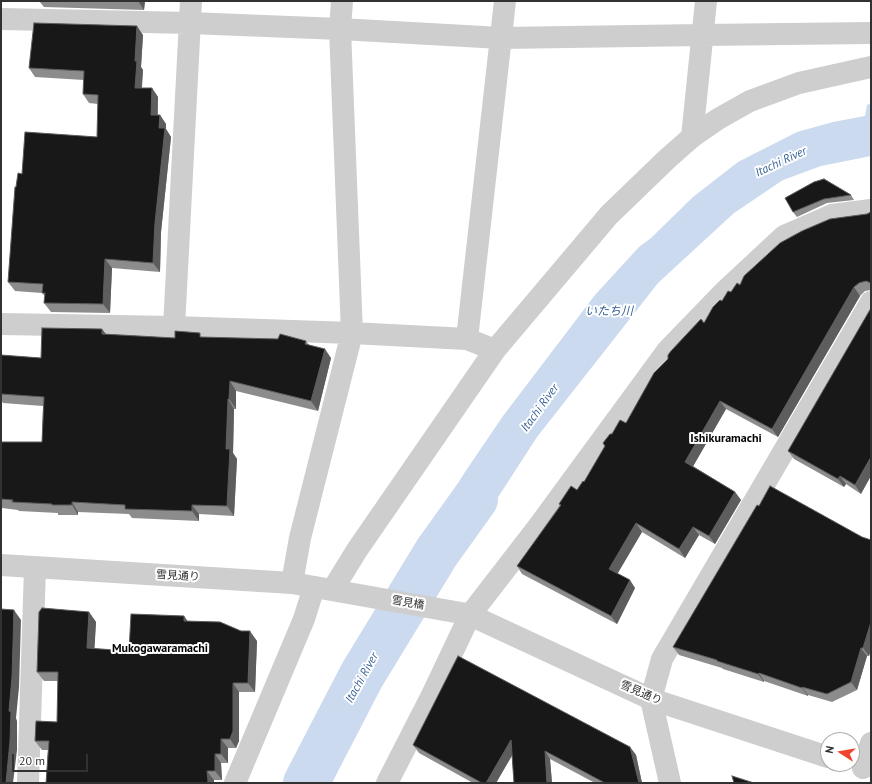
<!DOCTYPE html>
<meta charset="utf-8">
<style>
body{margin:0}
#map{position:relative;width:872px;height:784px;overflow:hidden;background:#fff;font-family:"PT Sans",sans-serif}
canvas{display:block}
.frame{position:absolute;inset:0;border:2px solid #313131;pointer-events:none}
.north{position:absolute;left:820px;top:732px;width:40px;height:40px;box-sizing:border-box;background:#fff;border:1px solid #adadad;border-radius:50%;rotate:282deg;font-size:11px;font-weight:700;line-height:16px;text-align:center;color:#313131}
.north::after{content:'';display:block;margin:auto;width:14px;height:18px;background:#ef442d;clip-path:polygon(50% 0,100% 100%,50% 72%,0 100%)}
.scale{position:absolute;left:12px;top:754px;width:76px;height:18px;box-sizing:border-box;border:2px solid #313131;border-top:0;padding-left:5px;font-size:12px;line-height:14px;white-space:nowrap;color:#313131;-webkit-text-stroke:3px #fff;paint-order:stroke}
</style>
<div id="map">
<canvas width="872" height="784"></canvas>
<div class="frame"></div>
<div class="north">N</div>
<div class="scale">20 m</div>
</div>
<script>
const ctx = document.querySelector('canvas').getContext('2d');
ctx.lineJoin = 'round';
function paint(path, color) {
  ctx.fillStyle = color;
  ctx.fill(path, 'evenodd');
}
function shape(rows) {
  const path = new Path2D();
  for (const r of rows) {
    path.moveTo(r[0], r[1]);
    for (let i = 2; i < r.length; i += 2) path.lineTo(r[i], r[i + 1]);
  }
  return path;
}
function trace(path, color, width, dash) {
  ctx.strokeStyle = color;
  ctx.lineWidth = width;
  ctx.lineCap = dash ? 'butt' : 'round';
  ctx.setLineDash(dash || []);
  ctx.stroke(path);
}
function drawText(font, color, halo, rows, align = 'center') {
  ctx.font = font + ' "PT Sans","Noto Sans JP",sans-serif';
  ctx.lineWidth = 4;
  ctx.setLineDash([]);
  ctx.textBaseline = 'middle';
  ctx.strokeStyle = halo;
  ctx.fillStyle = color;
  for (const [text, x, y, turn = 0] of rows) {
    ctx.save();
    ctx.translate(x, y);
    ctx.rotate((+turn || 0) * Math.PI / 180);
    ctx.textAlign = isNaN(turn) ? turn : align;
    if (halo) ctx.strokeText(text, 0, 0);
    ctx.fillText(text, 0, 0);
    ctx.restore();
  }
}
paint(shape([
 [871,103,871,156,821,166,783,180,734,213,658,283,537,437,460,556,418,547,465,472,503,416,595,295,639,247,651,238,693,197,738,162,797,132,833,122,865,116,867,105],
 [358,643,400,652,382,680,332,783,286,783,327,703,343,666]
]), '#cbdaef');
trace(shape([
 [306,783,362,675,437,552,475,499]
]), '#cbdaef', 46);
trace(shape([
 [1,19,190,23,340,29,501,38,702,35,871,33],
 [692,137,706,1],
 [1,324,174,327,352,333,467,339,495,350],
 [174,327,191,1],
 [467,339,505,1],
 [292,583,300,538,352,333,340,29,342,1],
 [333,589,357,550,495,350,609,215,667,159,692,137,718,119,750,101,799,83,871,67],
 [28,783,35,568],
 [235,783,304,619,314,587],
 [387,783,432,695,470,615,538,527,667,351,726,290,784,236,832,215,871,210],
 [670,783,651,699,662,659,871,302]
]), '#cecece', 22);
trace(shape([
 [1,565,292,583,461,613,470,615,651,699,828,757],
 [863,768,871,743]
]), '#cecece', 22);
paint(shape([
 [39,1,145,1,144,10,44,7],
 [143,35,141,67,143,70,142,88,152,88,158,97,158,115,160,115,166,124,166,129,171,137,161,232,160,272,112,268,110,313,51,312,44,303,45,296,42,293,15,291,8,282,16,187,22,174,97,137,98,104,89,103,83,94,84,80,35,77,29,68],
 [814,182,851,195,854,200,827,203,797,217,793,212],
 [871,212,871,290,865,291,860,296,778,437,726,409,693,466,735,492,741,500,715,544,699,535,685,558,642,532,617,574,635,588,617,624,522,574,517,566,560,505,559,504,577,490,584,482,612,434,626,423,722,301,740,285,867,214],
 [871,308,861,494,846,484,844,487,794,459,788,451],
 [106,334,175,338,203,337,306,341,309,345,331,358,318,411,236,391,236,409,234,409,233,453,237,459,234,516,199,514,199,521,132,518,129,514,78,512,78,515,58,515,58,513,19,511,18,510,2,508,1,507,1,442,42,442,43,406,3,403,1,400,1,355,41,358],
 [759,506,871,540,871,649,869,656,867,656,857,690,832,702,808,695,808,696,764,681,764,682,723,669,722,668,679,655,673,647],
 [89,612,96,622,94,649,129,651,184,616,187,621,257,641,255,692,239,692,239,741,236,748,228,748,228,763,221,763,222,780,214,780,214,783,46,783,48,750,42,750,35,741,57,722,58,681,44,681,37,672],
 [413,745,630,747,636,755,642,783,595,783,550,759,552,783,514,783,512,756,496,783,473,783,419,753]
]), '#8c8c8c');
paint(shape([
 [138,1,145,1,144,10],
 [137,26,143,35,141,67,143,70,141,96,135,88,135,61],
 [152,88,158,97,157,124,151,115],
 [160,115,166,124,166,129,171,137,161,232,160,272,153,263],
 [105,259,112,268,110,313,103,304],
 [854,287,860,296,778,437,772,429],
 [102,329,109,338,102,334],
 [325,349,331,358,318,411,311,401],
 [230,381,236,391,236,409,229,399],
 [228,399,234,409,233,453,237,459,234,516,227,506,226,449],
 [720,401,726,409,691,470,685,462],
 [871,457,871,476,861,494,855,485],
 [840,476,846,484,844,487,838,479],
 [735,492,741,500,715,544,709,536],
 [72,502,78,512,78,515,72,505],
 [192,505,199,514,199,521,192,511],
 [636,523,642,532,615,578,609,569],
 [693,527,699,535,685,558,679,549],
 [630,580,635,588,617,624,611,616],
 [14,610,21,620,19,687,16,718,17,721,17,750,13,783,6,783,9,711],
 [89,612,96,622,94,658,87,648],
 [184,616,191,626,184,621],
 [871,622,871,649,869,656,863,648],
 [250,631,257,641,255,692,248,683],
 [861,648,867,656,857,690,851,682],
 [759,673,764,681,764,682,758,674],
 [233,683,239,692,239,741,236,748,230,739],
 [802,687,808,695,808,696,802,688],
 [221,739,228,748,228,763,221,754],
 [511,740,516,748,496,783,486,783],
 [630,747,636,755,642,783,639,783],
 [545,751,550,759,552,783,547,783],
 [215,754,221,763,222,780,215,771],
 [207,771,214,780,214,783,207,783]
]), '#5d5d5d');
const building = shape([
 [34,23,137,26,135,61,137,61,135,88,152,88,151,115,160,115,159,128,165,128,155,223,153,263,105,259,103,304,44,303,45,293,42,293,43,284,8,282,15,187,16,187,18,173,22,174,25,132,97,137,98,95,83,94,84,71,29,68,34,23],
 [824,179,851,195,824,199,793,212,785,198,814,182,824,179],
 [871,212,871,283,866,281,859,283,854,287,772,429,720,401,685,462,735,492,709,536,693,527,679,549,636,523,609,569,630,580,611,616,517,566,561,505,559,504,571,486,577,490,583,481,584,482,605,446,603,443,610,434,612,434,620,420,626,423,654,373,668,359,668,355,671,351,701,319,704,323,713,307,720,300,722,301,728,291,731,292,737,283,740,285,744,276,780,243,802,231,830,219,867,214,871,212],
 [871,308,871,457,855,485,840,476,838,479,788,451,871,308],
 [42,328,102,329,102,334,175,338,175,331,200,333,200,337,278,339,280,334,306,341,305,344,325,349,311,401,230,381,229,399,228,399,226,449,230,449,227,506,192,505,192,511,125,509,125,505,72,502,72,505,52,505,52,504,12,502,13,500,1,499,1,442,42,442,44,397,1,394,1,355,41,358,42,328],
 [770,486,862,537,871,540,871,622,863,648,861,648,851,682,827,694,802,687,802,688,759,673,758,674,717,661,717,660,673,647,757,505,759,506,770,486],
 [42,608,89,612,87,648,129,651,131,614,184,616,184,621,220,622,241,631,250,631,248,683,233,683,233,731,230,739,221,739,221,754,215,754,215,771,207,771,208,781,207,783,46,783,49,741,35,741,36,721,57,722,58,672,37,672,39,612,42,608],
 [1,609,14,610,12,677,9,711,11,712,10,741,6,783,1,783,1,609],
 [458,656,630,747,639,783,605,783,545,751,547,783,514,783,511,740,486,783,482,783,413,745,458,656],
 [732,776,754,783,734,783,732,776]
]);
paint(building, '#181818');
trace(building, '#5d5d5d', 1);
drawText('11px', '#313131', '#fff', [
 ["雪見通り",178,576,3],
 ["雪見橋",408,603,10],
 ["雪見通り",641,693,23]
]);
drawText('italic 12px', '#396299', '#fff', [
 ["Itachi River",781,162,-25],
 ["いたち川",609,312],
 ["Itachi River",540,408,-54],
 ["Itachi River",362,678,-61]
]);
drawText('bold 12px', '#000', '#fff', [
 ["Ishikuramachi",726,439],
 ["Mukogawaramachi",160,649]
]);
</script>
